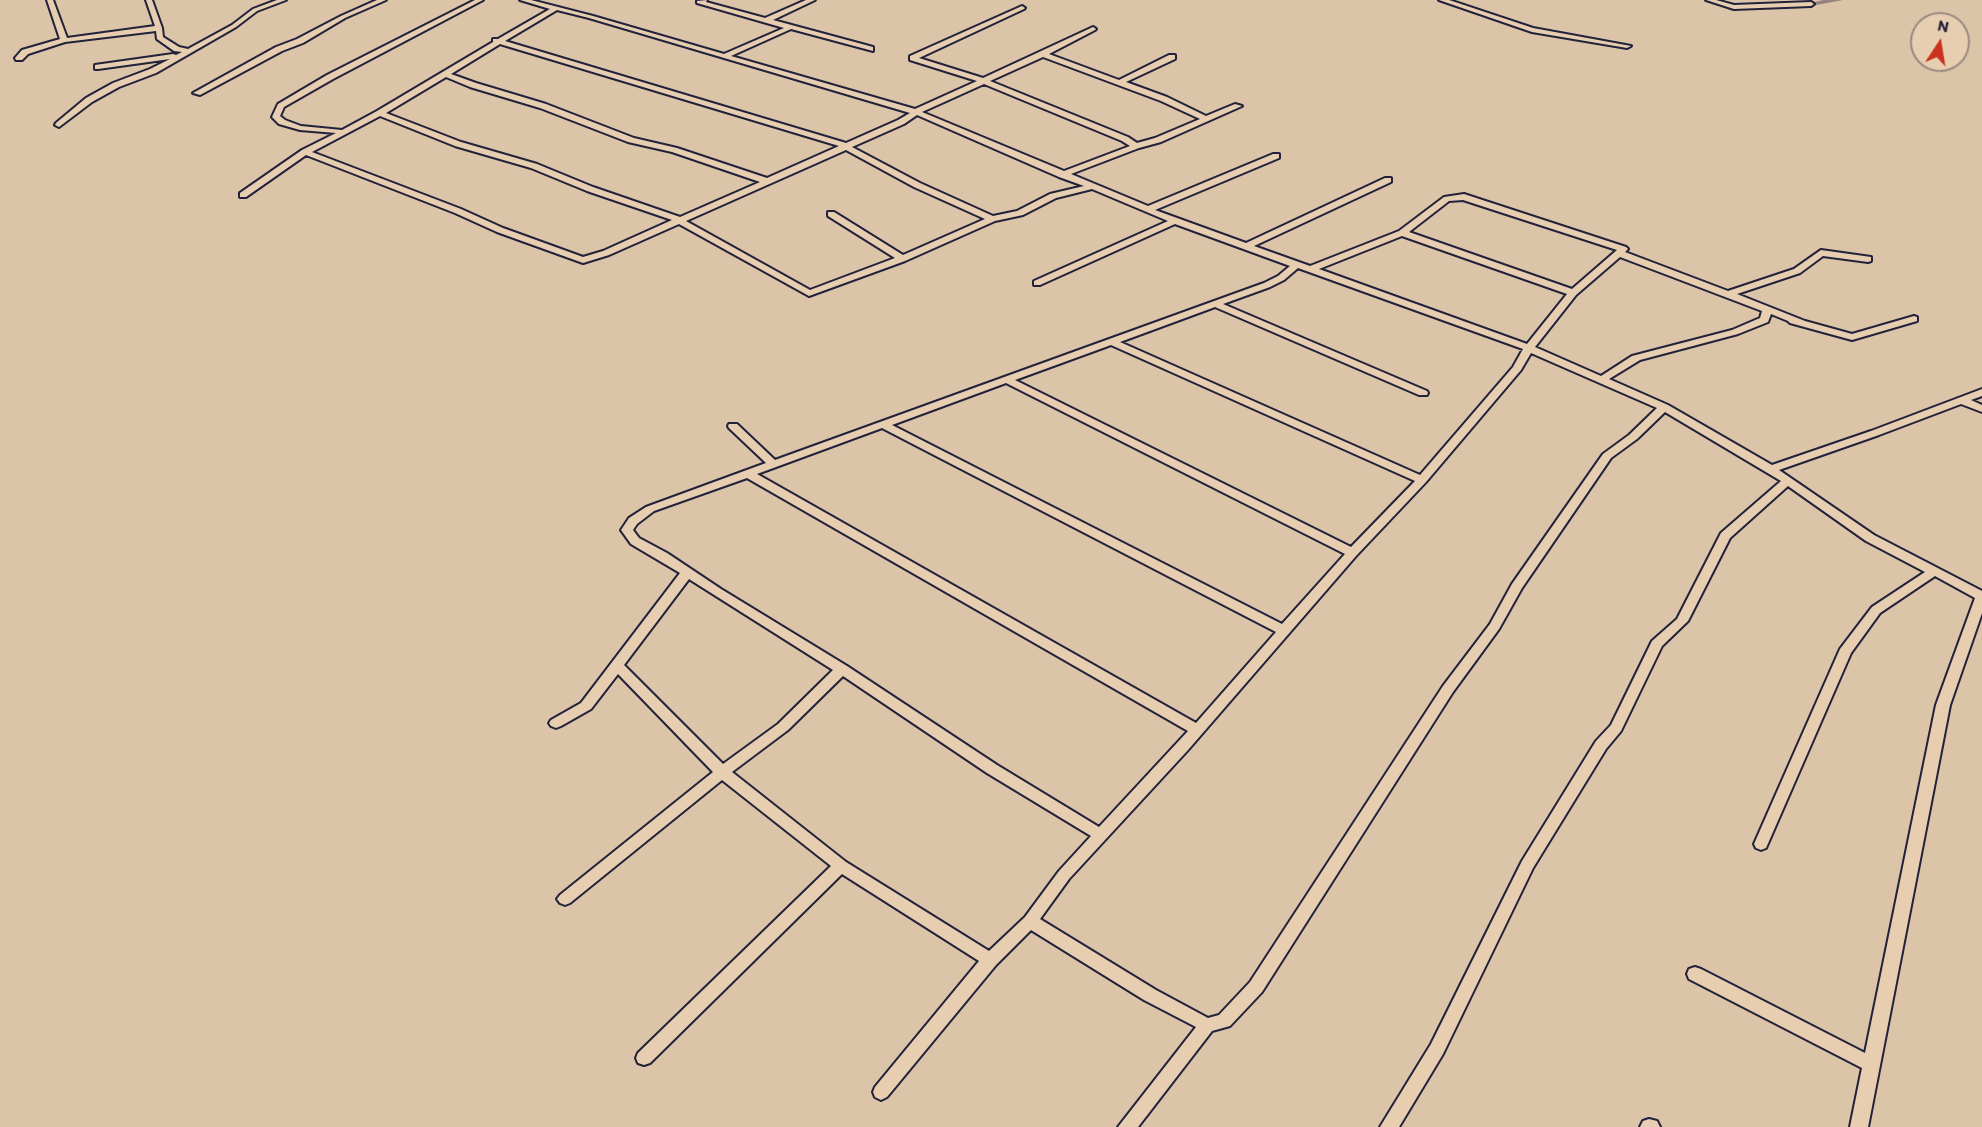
<!DOCTYPE html>
<style>
body{margin:0}
#map{position:relative;width:1982px;height:1127px;overflow:hidden;background:#dcc4a9;font-family:Itim,sans-serif}
canvas{display:block}
.north{position:absolute;left:1910px;top:12px;width:60px;height:60px;box-sizing:border-box;background:#e8ceb0;border:2px solid #998981;border-radius:50%;rotate:12deg;font-size:16px;font-weight:700;line-height:24px;text-align:center;color:#22223b}
.north::after{content:'';display:block;margin:auto;width:21px;height:27px;background:#c8321e;clip-path:polygon(50% 0,100% 100%,50% 72%,0 100%)}
</style>
<div id="map">
<canvas width="1982" height="1127"></canvas>
<div class="north">N</div>
</div>
<script>
const ctx = document.querySelector('canvas').getContext('2d');
ctx.lineJoin = 'round';
function shape(rows) {
  const path = new Path2D();
  for (const r of rows) {
    path.moveTo(r[0], r[1]);
    for (let i = 2; i < r.length; i += 2) path.lineTo(r[i], r[i + 1]);
  }
  return path;
}
function paint(path, color) {
  ctx.fillStyle = color;
  ctx.fill(path, 'evenodd');
}
function trace(path, color, width, dash) {
  ctx.strokeStyle = color;
  ctx.lineWidth = width;
  ctx.lineCap = dash ? 'butt' : 'round';
  ctx.setLineDash(dash || []);
  ctx.stroke(path);
}
paint(shape([
 [1823,0,1843,0,1811,6,1807,4,1823,0]
]), '#95857f');
const minor = shape([
 [47,0,53,0,67,38,155,26,146,0,152,0,162,28,163,37,179,47,188,49,232,25,253,9,277,0,286,0,257,11,236,27,156,73,119,87,92,102,59,127,55,125,56,123,86,98,113,83,150,69,170,59,98,69,95,69,95,65,173,54,176,55,182,52,174,51,157,39,156,31,65,42,28,54,22,60,16,60,15,58,22,50,60,39,47,0],
 [377,0,386,0,345,18,303,43,282,51,200,95,193,93,276,47,297,39,341,16,377,0],
 [475,0,483,0,333,79,284,107,280,116,285,120,301,126,342,130,377,111,493,42,493,39,498,39,550,9,520,0,531,0,593,16,724,54,784,28,697,3,697,1,707,0,706,2,765,18,806,0,815,0,773,20,873,47,873,51,791,29,731,56,915,109,977,81,910,60,910,56,1022,6,1025,8,1024,9,919,58,983,78,1093,27,1096,29,1095,30,1049,54,1119,80,1169,55,1175,55,1175,59,1126,82,1167,97,1206,116,1235,104,1242,106,1161,142,1139,148,1071,174,1148,206,1273,154,1279,154,1279,158,1155,210,1246,243,1385,178,1391,178,1391,182,1254,246,1310,266,1399,231,1444,197,1464,194,1626,247,1628,249,1625,252,1728,291,1794,269,1821,250,1871,257,1871,261,1868,262,1823,256,1800,273,1737,294,1805,321,1852,334,1914,316,1917,317,1917,321,1852,340,1790,323,1788,321,1771,314,1768,322,1738,334,1640,360,1609,379,1668,405,1772,465,1871,431,1982,389,1982,396,1971,400,1982,405,1982,412,1961,404,1879,435,1779,470,1874,535,1982,591,1982,613,1950,705,1868,1127,1850,1127,1862,1068,1689,979,1687,974,1689,969,1695,967,1701,969,1865,1053,1936,705,1975,598,1935,576,1880,613,1851,653,1766,848,1761,850,1756,848,1754,844,1840,649,1872,607,1925,572,1866,541,1788,486,1730,538,1688,621,1662,646,1621,731,1606,749,1533,868,1443,1054,1399,1127,1380,1127,1431,1044,1522,861,1596,741,1611,725,1652,641,1677,619,1721,533,1781,481,1665,412,1637,439,1611,458,1522,588,1499,629,1453,692,1262,992,1230,1026,1212,1031,1138,1127,1118,1127,1196,1027,1144,1000,1031,930,996,965,887,1097,881,1100,875,1097,873,1092,875,1087,979,961,842,874,650,1063,644,1065,638,1063,636,1058,638,1053,831,866,722,780,570,903,565,905,560,903,557,899,560,895,713,772,618,674,591,709,561,726,556,728,551,726,549,723,551,720,581,703,680,573,631,544,621,530,629,518,646,507,766,463,729,428,728,426,729,424,737,424,775,460,1264,283,1278,276,1290,266,1175,224,1040,285,1034,285,1034,281,1168,221,1092,189,1056,198,1023,215,995,221,905,261,809,296,679,224,609,255,583,263,497,232,455,213,306,155,246,197,240,197,240,193,302,150,336,133,300,130,279,124,272,117,278,104,327,75,475,0],
 [557,10,589,18,910,113,898,120,846,143,505,41,557,10],
 [500,44,839,146,767,178,677,148,634,138,546,104,476,83,451,74,500,44],
 [1043,57,1161,101,1200,119,1155,138,1137,143,1128,137,990,81,1043,57],
 [446,77,470,87,540,108,628,142,672,152,760,182,680,217,593,187,537,164,461,142,386,113,446,77],
 [984,84,1122,141,1130,146,1064,171,922,112,984,84],
 [917,115,1059,177,1084,186,1050,194,1017,211,993,216,920,183,852,147,904,124,917,115],
 [380,116,455,146,531,168,587,191,672,220,603,251,583,257,503,228,461,209,312,152,380,116],
 [846,150,914,187,985,219,903,255,834,212,828,212,828,216,895,258,810,290,686,221,846,150],
 [1463,200,1617,250,1572,289,1409,232,1449,201,1463,200],
 [1402,236,1567,294,1527,344,1319,269,1402,236],
 [1620,257,1762,311,1760,318,1732,330,1632,356,1601,376,1535,347,1576,295,1620,257],
 [1298,268,1523,349,1513,367,1420,475,1120,342,1215,307,1419,395,1427,395,1428,393,1427,391,1223,304,1270,287,1284,280,1298,268],
 [1111,345,1415,481,1351,547,1015,380,1111,345],
 [1531,353,1657,408,1629,435,1603,454,1512,584,1490,624,1443,686,1250,982,1219,1015,1208,1018,1156,990,1040,919,1069,879,1188,750,1356,556,1426,482,1521,370,1531,353],
 [1006,383,1345,554,1282,624,892,425,1006,383],
 [882,428,1276,632,1196,723,757,474,882,428],
 [747,478,1188,731,1099,827,997,765,847,666,721,589,667,553,639,538,633,530,637,524,654,511,747,478],
 [689,579,833,670,778,724,723,764,624,665,689,579],
 [843,676,987,773,1091,836,1059,871,1025,917,989,951,846,862,732,772,788,730,843,676],
 [1439,0,1449,0,1533,28,1631,46,1627,48,1532,32,1439,0],
 [1706,0,1716,0,1734,5,1811,2,1814,4,1811,6,1734,9,1706,0],
 [1649,1119,1657,1121,1660,1127,1640,1127,1643,1121,1649,1119]
]);
trace(minor, '#22223b', 4);
paint(minor, '#e8ceb0');
</script>
